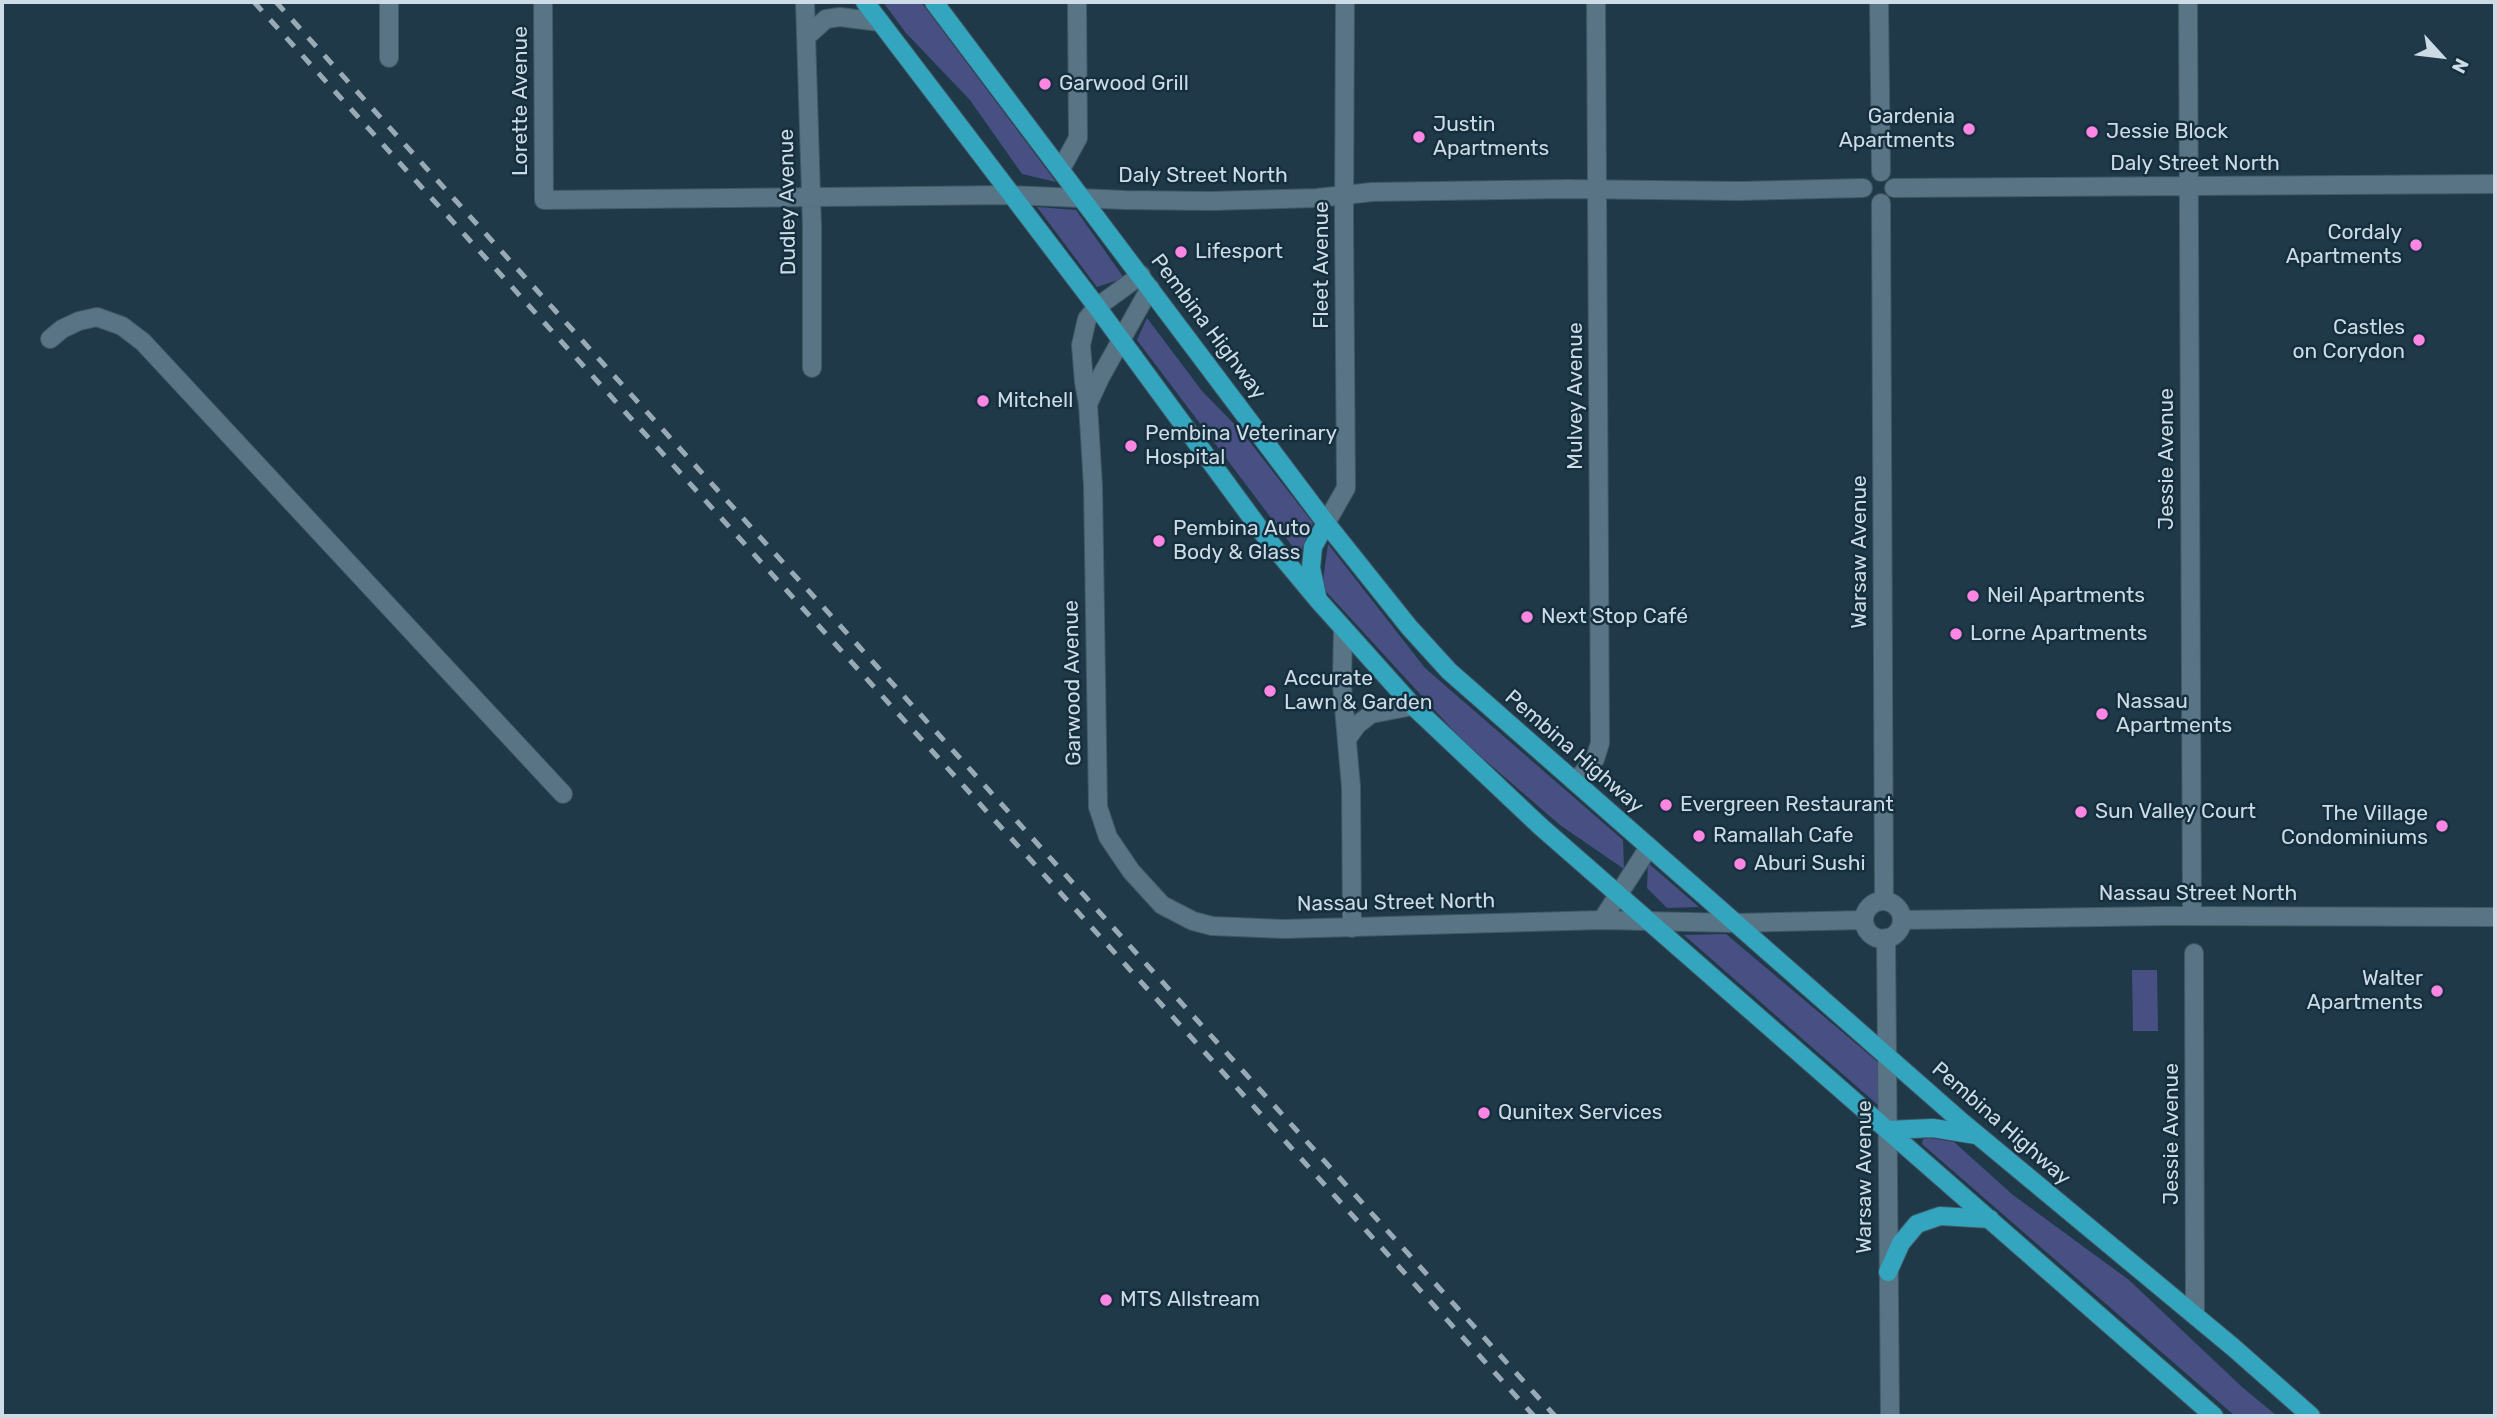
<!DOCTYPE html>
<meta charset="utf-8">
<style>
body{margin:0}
#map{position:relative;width:2497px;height:1418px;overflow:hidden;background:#1f3948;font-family:Rubik,sans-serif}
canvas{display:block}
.frame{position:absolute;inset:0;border:4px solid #ccdbe5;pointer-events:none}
.north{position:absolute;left:2406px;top:21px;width:70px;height:70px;-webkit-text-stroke:5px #152f3e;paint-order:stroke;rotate:117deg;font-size:19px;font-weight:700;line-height:28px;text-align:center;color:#ccdbe5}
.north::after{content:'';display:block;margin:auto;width:24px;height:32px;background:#ccdbe5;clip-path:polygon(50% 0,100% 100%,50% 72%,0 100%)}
</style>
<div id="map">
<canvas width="2497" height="1418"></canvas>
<div class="frame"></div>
<div class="north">N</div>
</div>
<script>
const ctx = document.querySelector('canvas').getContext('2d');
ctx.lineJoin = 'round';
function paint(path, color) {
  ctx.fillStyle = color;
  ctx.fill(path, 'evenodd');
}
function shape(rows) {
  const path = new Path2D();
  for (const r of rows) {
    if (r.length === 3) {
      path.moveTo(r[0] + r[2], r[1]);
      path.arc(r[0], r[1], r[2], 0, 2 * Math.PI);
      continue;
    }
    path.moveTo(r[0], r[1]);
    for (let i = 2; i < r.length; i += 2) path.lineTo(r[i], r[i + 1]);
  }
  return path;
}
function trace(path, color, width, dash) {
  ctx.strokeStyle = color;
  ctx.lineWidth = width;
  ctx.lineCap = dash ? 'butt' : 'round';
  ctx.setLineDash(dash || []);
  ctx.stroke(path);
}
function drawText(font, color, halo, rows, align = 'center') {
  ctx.font = font + ' Rubik,sans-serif';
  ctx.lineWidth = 5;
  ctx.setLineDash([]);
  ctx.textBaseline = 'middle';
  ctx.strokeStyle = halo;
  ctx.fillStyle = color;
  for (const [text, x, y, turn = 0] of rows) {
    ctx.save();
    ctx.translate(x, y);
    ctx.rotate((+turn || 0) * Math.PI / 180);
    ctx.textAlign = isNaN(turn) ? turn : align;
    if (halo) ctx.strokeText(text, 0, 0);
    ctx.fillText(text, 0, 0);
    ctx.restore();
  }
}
paint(shape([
 [883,2,921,2,1056,182,1022,174,970,100,906,33],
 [1037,207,1076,210,1124,278,1097,287],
 [1147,318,1202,391,1242,432,1313,523,1299,555,1137,340],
 [1328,544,1425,668,1623,840,1624,869,1560,825,1463,741,1322,587],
 [1648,863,1699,907,1667,908,1647,888],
 [1726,934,1879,1063,1879,1106,1684,935],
 [2132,970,2157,970,2158,1031,2133,1031],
 [1930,1138,1954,1142,2013,1195,2129,1280,2242,1387,2277,1416,2235,1416,1922,1144,1923,1139]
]), '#485083');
const street = shape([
 [389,2,389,58],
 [543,2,544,200,1010,195,1125,200,1211,201,1317,198,1372,192,1567,189,1739,191,1863,188],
 [805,2,812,226,812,368],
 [1879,2,1881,172],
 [2188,2,2192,916],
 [807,36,826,19,840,17,880,22],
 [1061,169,1078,138,1077,2],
 [1894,188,2495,184],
 [1881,203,1884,901],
 [1141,275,1097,307,1087,319,1081,345,1084,382,1088,404,1093,486,1098,807,1108,837,1131,871,1162,905,1193,921,1212,926,1283,929,1602,920,1735,923,1864,920],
 [50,339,62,329,79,321,97,317,122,326,143,342,563,794],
 [1088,404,1100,378,1150,288],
 [1326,523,1346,488,1344,220,1345,2],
 [1343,628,1342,685,1351,787,1352,928],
 [1347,739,1357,725,1371,714,1413,706],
 [1575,782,1595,759,1600,743,1596,2],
 [1883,920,19],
 [1602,920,1649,847],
 [1902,920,2165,916,2495,917],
 [1886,938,1890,1416],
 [2194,953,2195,1315]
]);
const primary = shape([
 [865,2,1097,307,1268,540,1318,600,1413,706,1540,826,2214,1416],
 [934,2,1326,523,1409,627,1449,671,1963,1123,2234,1348,2311,1416],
 [1317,596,1311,568,1313,547,1326,523],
 [1888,1130,1933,1128,1976,1135],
 [1888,1272,1901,1243,1917,1224,1940,1216,1990,1219]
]);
trace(street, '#415865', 20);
trace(primary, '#415865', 20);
trace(street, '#587485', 18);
trace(primary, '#33a5be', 18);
trace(shape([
 [254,2,1534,1416],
 [276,2,1555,1416]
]), '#97aab5', 5, [12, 12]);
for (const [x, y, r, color] of [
 [1045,84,7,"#fd86e3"],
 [1969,129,7,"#fd86e3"],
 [2092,132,7,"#fd86e3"],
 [1419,137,7,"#fd86e3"],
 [2416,245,7,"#fd86e3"],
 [1181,252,7,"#fd86e3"],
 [2419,340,7,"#fd86e3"],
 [983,401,7,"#fd86e3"],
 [1131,446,7,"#fd86e3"],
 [1159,541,7,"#fd86e3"],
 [1973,596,7,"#fd86e3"],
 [1527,617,7,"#fd86e3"],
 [1956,634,7,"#fd86e3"],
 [1270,691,7,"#fd86e3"],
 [2102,714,7,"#fd86e3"],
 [1666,805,7,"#fd86e3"],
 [2081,812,7,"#fd86e3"],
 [2442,826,7,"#fd86e3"],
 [1699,836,7,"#fd86e3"],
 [1740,864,7,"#fd86e3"],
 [2437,991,7,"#fd86e3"],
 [1484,1113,7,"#fd86e3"],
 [1106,1300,7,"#fd86e3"]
]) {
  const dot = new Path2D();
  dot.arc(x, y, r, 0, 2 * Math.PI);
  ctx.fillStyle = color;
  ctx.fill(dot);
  trace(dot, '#152f3e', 2.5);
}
drawText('21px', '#ccdbe5', '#152f3e', [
 ["Garwood Grill",1059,84],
 ["Gardenia",1955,117,"right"],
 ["Apartments",1955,141,"right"],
 ["Justin",1433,125],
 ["Apartments",1433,149],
 ["Jessie Block",2106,132],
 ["Cordaly",2402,233,"right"],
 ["Apartments",2402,257,"right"],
 ["Lifesport",1195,252],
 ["Castles",2405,328,"right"],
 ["on Corydon",2405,352,"right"],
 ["Mitchell",997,401],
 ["Pembina Veterinary",1145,434],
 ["Hospital",1145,458],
 ["Pembina Auto",1173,529],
 ["Body & Glass",1173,553],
 ["Neil Apartments",1987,596],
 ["Next Stop Café",1541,617],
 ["Lorne Apartments",1970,634],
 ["Accurate",1284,679],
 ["Lawn & Garden",1284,703],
 ["Nassau",2116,702],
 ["Apartments",2116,726],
 ["Evergreen Restaurant",1680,805],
 ["Sun Valley Court",2095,812],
 ["The Village",2428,814,"right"],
 ["Condominiums",2428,838,"right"],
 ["Ramallah Cafe",1713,836],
 ["Aburi Sushi",1754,864],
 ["Walter",2423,979,"right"],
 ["Apartments",2423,1003,"right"],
 ["Qunitex Services",1498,1113],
 ["MTS Allstream",1120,1300]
], 'left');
drawText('21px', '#ccdbe5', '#152f3e', [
 ["Lorette Avenue",521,101,-90],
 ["Daly Street North",2195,164],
 ["Daly Street North",1203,176],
 ["Dudley Avenue",788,202,-91],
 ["Fleet Avenue",1322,265,-90],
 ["Pembina Highway",1208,327,53],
 ["Mulvey Avenue",1576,396,-90],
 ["Jessie Avenue",2167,459,-90],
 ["Warsaw Avenue",1860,552,-90],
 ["Garwood Avenue",1073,683,-91],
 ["Pembina Highway",1574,752,41],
 ["Nassau Street North",2198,894],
 ["Nassau Street North",1396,903,-1],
 ["Pembina Highway",2001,1124,41],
 ["Jessie Avenue",2172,1134,-90],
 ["Warsaw Avenue",1865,1177,-90]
]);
</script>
